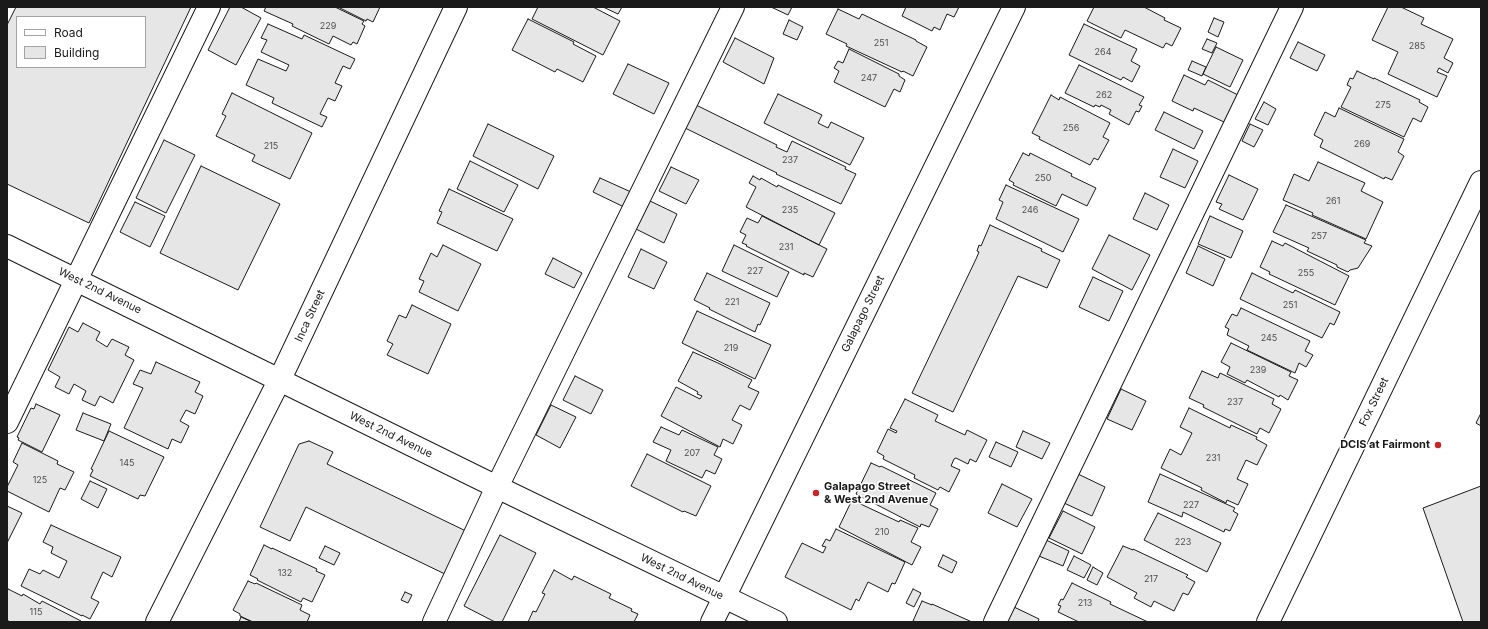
<!DOCTYPE html>
<style>
body{margin:0}
#map{position:relative;width:1488px;height:629px;overflow:hidden;background:#fff;font-family:Inter,sans-serif}
canvas{display:block}
.frame{position:absolute;inset:0;border:8px solid #1a1a1a;pointer-events:none}
.legend{position:absolute;left:16px;top:16px;width:130px;height:52px;box-sizing:border-box;background:#fff;border:1px solid #a3a3a3;margin:0;padding:5px 7px;list-style:none;font-size:12px;color:#1a1a1a}
.legend li{display:flex;align-items:center;gap:8px;height:20px}
.legend b{width:20px;border:1px solid #a3a3a3}
</style>
<div id="map">
<canvas width="1488" height="629"></canvas>
<div class="frame"></div>
<ul class="legend">
<li><b style="height:5px;background:#fff"></b>Road</li>
<li><b style="height:11px;background:#e6e6e6"></b>Building</li>
</ul>
</div>
<script>
const ctx = document.querySelector('canvas').getContext('2d');
ctx.lineJoin = 'round';
function paint(path, color) {
  ctx.fillStyle = color;
  ctx.fill(path, 'evenodd');
}
function shape(rows) {
  const path = new Path2D();
  for (const r of rows) {
    path.moveTo(r[0], r[1]);
    for (let i = 2; i < r.length; i += 2) path.lineTo(r[i], r[i + 1]);
  }
  return path;
}
function trace(path, color, width, dash) {
  ctx.strokeStyle = color;
  ctx.lineWidth = width;
  ctx.lineCap = dash ? 'butt' : 'round';
  ctx.setLineDash(dash || []);
  ctx.stroke(path);
}
function drawText(font, color, halo, rows, align = 'center') {
  ctx.font = font + ' Inter,sans-serif';
  ctx.lineWidth = 3;
  ctx.setLineDash([]);
  ctx.textBaseline = 'middle';
  ctx.strokeStyle = halo;
  ctx.fillStyle = color;
  for (const [text, x, y, turn = 0] of rows) {
    ctx.save();
    ctx.translate(x, y);
    ctx.rotate((+turn || 0) * Math.PI / 180);
    ctx.textAlign = isNaN(turn) ? turn : align;
    if (halo) ctx.strokeText(text, 0, 0);
    ctx.fillText(text, 0, 0);
    ctx.restore();
  }
}
const building = shape([
 [16,7,191,7,89,223,7,184,7,25,16,7],
 [17,17,145,17,145,67,17,67,17,17],
 [230,7,241,7,261,18,236,65,208,50,230,7],
 [266,7,335,7,364,21,362,24,365,26,357,44,353,42,351,45,333,36,329,44,292,26,293,24,264,11,266,7],
 [338,7,380,7,373,22,367,19,366,21,338,7],
 [538,7,593,7,620,21,603,55,532,19,538,7],
 [603,7,622,7,618,14,603,7],
 [771,7,792,7,788,15,771,7],
 [906,7,959,7,954,17,947,14,940,30,934,27,932,31,902,16,906,7],
 [1094,7,1144,7,1165,18,1164,20,1181,28,1172,46,1166,43,1163,48,1125,30,1121,38,1087,21,1094,7],
 [1388,7,1401,7,1424,18,1421,24,1453,39,1444,58,1453,63,1448,73,1439,68,1437,72,1447,76,1437,97,1388,74,1398,52,1372,40,1388,7],
 [838,9,859,19,862,14,916,40,916,41,927,47,913,76,903,71,902,72,846,46,847,44,826,34,838,9],
 [1214,18,1224,22,1218,37,1208,32,1214,18],
 [528,19,574,42,573,44,596,56,583,82,557,69,555,72,512,50,528,19],
 [789,20,803,27,797,40,783,34,789,20],
 [268,24,302,39,304,35,355,59,350,69,343,66,335,83,342,86,335,101,328,98,320,114,327,117,322,127,272,103,274,98,246,85,258,59,286,71,289,65,261,52,267,40,261,38,268,24],
 [1084,24,1137,49,1131,61,1140,66,1132,82,1123,77,1121,80,1069,55,1084,24],
 [735,38,774,58,764,84,723,62,735,38],
 [1207,39,1217,43,1212,53,1202,49,1207,39],
 [1298,42,1325,55,1317,71,1290,58,1298,42],
 [1216,47,1243,60,1230,87,1203,74,1216,47],
 [849,49,899,74,899,76,905,80,900,92,894,89,885,107,834,82,839,71,834,68,838,61,843,63,849,49],
 [1192,61,1206,67,1202,76,1188,70,1192,61],
 [628,64,669,83,654,114,613,94,628,64],
 [1079,65,1144,97,1139,105,1142,106,1139,112,1136,111,1129,125,1109,114,1111,110,1101,105,1100,107,1095,105,1094,107,1065,93,1079,65],
 [1357,71,1374,79,1374,78,1420,100,1419,102,1428,107,1421,122,1413,118,1404,137,1341,107,1351,87,1347,85,1350,78,1353,79,1357,71],
 [1184,75,1205,85,1208,80,1238,95,1224,122,1194,108,1193,111,1172,101,1184,75],
 [232,93,312,133,290,179,252,161,255,155,216,136,226,116,222,114,232,93],
 [778,94,822,115,818,123,828,128,831,122,864,138,850,165,764,123,778,94],
 [1051,95,1059,100,1060,97,1110,123,1103,137,1109,140,1098,160,1094,158,1090,165,1039,139,1040,137,1032,133,1051,95],
 [1264,102,1276,109,1268,125,1255,119,1264,102],
 [696,105,777,145,776,147,787,152,792,141,846,167,845,169,856,174,841,204,776,174,777,173,685,128,696,105],
 [1339,108,1404,139,1398,152,1404,156,1392,180,1385,177,1384,179,1320,147,1323,140,1314,135,1325,112,1335,117,1339,108],
 [1164,112,1203,131,1194,149,1155,130,1164,112],
 [488,124,554,156,538,189,473,156,488,124],
 [1250,124,1263,130,1254,147,1242,141,1250,124],
 [164,140,195,155,166,213,136,198,164,140],
 [1173,149,1198,161,1185,188,1160,177,1173,149],
 [1023,153,1029,156,1030,153,1072,174,1071,176,1096,188,1087,206,1062,194,1056,206,1013,185,1014,183,1009,180,1023,153],
 [470,161,518,185,504,212,457,189,470,161],
 [1318,162,1365,183,1361,191,1383,202,1366,239,1312,215,1313,213,1283,200,1294,174,1309,181,1318,162],
 [201,166,280,204,238,290,160,253,201,166],
 [671,167,699,180,686,204,659,191,671,167],
 [1229,175,1258,189,1243,220,1219,209,1222,204,1216,202,1229,175],
 [753,176,760,180,761,178,777,187,778,185,835,213,819,245,746,207,756,187,749,183,753,176],
 [600,178,631,192,624,207,593,192,600,178],
 [1006,185,1079,219,1063,252,996,219,1003,202,999,200,1006,185],
 [449,189,513,219,497,251,437,223,442,212,439,211,449,189],
 [1145,193,1169,205,1157,230,1133,219,1145,193],
 [650,201,677,214,664,243,636,229,650,201],
 [135,202,165,216,150,247,120,232,135,202],
 [1286,205,1366,240,1364,243,1372,246,1358,268,1350,270,1348,272,1337,267,1337,265,1307,251,1309,248,1273,232,1286,205],
 [762,216,827,249,813,277,804,273,804,275,746,246,747,245,742,243,746,235,740,232,747,218,758,223,762,216],
 [1210,216,1243,231,1231,258,1198,244,1210,216],
 [990,225,1042,249,1041,251,1060,260,1047,288,1018,276,953,412,912,393,976,259,979,252,977,251,979,245,981,246,990,225],
 [1109,235,1150,255,1132,290,1092,269,1109,235],
 [1272,241,1283,246,1285,243,1349,276,1335,305,1269,274,1270,272,1260,267,1272,241],
 [443,245,481,264,458,311,419,292,424,281,419,279,431,253,437,257,443,245],
 [734,245,789,272,777,297,722,271,734,245],
 [1198,246,1225,259,1213,286,1186,273,1198,246],
 [641,249,667,262,654,289,628,277,641,249],
 [553,258,582,273,574,288,545,274,553,258],
 [707,273,770,303,760,325,758,324,755,332,709,309,710,308,694,300,707,273],
 [1252,273,1293,293,1295,290,1340,312,1334,325,1330,323,1322,338,1240,299,1252,273],
 [1093,277,1123,291,1109,321,1079,307,1093,277],
 [412,305,451,324,428,374,387,355,393,344,387,341,399,315,406,318,412,305],
 [1241,308,1310,341,1305,351,1313,355,1306,367,1299,363,1295,373,1247,350,1249,346,1227,335,1229,329,1225,327,1232,314,1237,316,1241,308],
 [697,311,771,345,755,379,682,343,697,311],
 [83,323,100,332,96,340,107,347,112,339,129,347,125,355,134,360,113,403,100,396,95,406,82,400,86,391,74,384,69,394,55,387,60,377,48,370,69,327,78,332,83,323],
 [1231,343,1291,372,1289,376,1298,380,1288,400,1280,395,1279,397,1247,380,1245,383,1227,374,1230,367,1221,362,1231,343],
 [693,352,718,363,752,380,748,387,759,392,750,410,740,405,732,420,742,425,733,444,723,439,720,447,661,416,676,387,700,399,702,396,697,394,698,392,678,381,693,352],
 [156,362,200,382,195,392,203,396,195,414,186,410,180,421,189,426,181,443,172,439,168,449,124,428,143,388,133,384,140,370,151,374,156,362],
 [1202,371,1218,378,1220,373,1274,399,1272,404,1281,409,1269,433,1260,428,1257,434,1203,407,1204,405,1189,398,1202,371],
 [575,376,603,390,591,414,563,400,575,376],
 [1121,389,1146,401,1132,430,1107,419,1121,389],
 [905,399,938,415,935,421,965,435,967,430,987,440,976,462,970,459,968,464,956,458,954,459,951,466,960,470,949,492,940,487,938,490,914,478,915,475,883,459,884,456,877,452,888,429,896,433,897,431,890,428,905,399],
 [36,404,60,415,42,452,18,440,19,438,17,437,31,408,34,409,36,404],
 [551,405,576,417,560,448,536,435,551,405],
 [1189,408,1230,428,1231,425,1257,437,1256,439,1267,445,1257,465,1246,460,1237,479,1248,484,1238,505,1227,500,1226,503,1201,490,1202,488,1161,468,1170,449,1181,455,1192,433,1180,427,1189,408],
 [83,413,111,424,104,441,76,430,83,413],
 [1481,413,1481,426,1476,423,1481,413],
 [661,427,679,435,682,430,718,447,714,455,722,459,715,474,706,470,702,478,666,461,671,450,653,442,661,427],
 [109,431,164,457,145,496,140,495,138,499,90,476,93,470,91,469,109,431],
 [1023,431,1050,443,1042,459,1016,447,1023,431],
 [309,441,333,452,327,464,468,532,447,575,306,507,290,541,260,527,299,444,309,441],
 [996,442,1018,452,1011,467,989,457,996,442],
 [22,443,58,461,57,464,74,472,65,490,60,488,49,512,7,491,7,487,18,465,13,462,22,443],
 [647,454,711,486,696,516,684,511,683,512,631,486,647,454],
 [871,463,880,467,881,466,936,493,930,505,938,509,929,527,921,524,920,527,856,494,871,463],
 [1078,474,1105,487,1092,516,1064,503,1078,474],
 [1160,474,1235,508,1233,511,1238,514,1230,531,1225,529,1224,532,1183,512,1182,517,1148,502,1160,474],
 [90,481,107,489,98,508,81,499,90,481],
 [1002,484,1032,499,1017,527,988,513,1002,484],
 [1481,486,1481,622,1463,622,1423,508,1481,486],
 [852,500,899,522,900,520,918,528,911,542,921,547,912,565,839,527,852,500],
 [7,506,22,513,7,543,7,506],
 [1063,511,1095,527,1082,554,1049,538,1063,511],
 [1158,513,1221,543,1207,572,1144,540,1158,513],
 [51,525,121,557,112,577,103,572,91,598,99,602,90,619,82,615,82,616,21,586,29,569,40,574,43,570,59,578,67,561,51,553,53,547,43,542,51,525],
 [836,529,905,562,895,584,892,583,888,592,868,582,859,601,856,599,851,610,785,577,802,543,823,553,826,547,822,546,826,539,830,541,836,529],
 [500,535,536,553,502,622,495,622,464,606,500,535],
 [1046,540,1069,551,1063,566,1039,556,1046,540],
 [264,545,272,549,272,548,317,569,316,571,325,575,312,602,303,598,301,602,257,580,258,579,250,575,264,545],
 [325,546,340,553,334,565,319,558,325,546],
 [1123,546,1133,550,1133,549,1188,575,1186,577,1195,582,1188,595,1183,593,1174,611,1154,601,1151,607,1134,598,1137,593,1107,577,1123,546],
 [943,555,957,562,952,573,938,566,943,555],
 [1074,556,1091,565,1084,578,1067,570,1074,556],
 [1093,567,1103,573,1097,585,1087,580,1093,567],
 [554,570,572,580,574,576,611,594,609,598,632,609,631,611,638,614,634,622,528,622,533,611,536,612,545,594,542,593,554,570],
 [248,581,255,584,256,583,302,605,300,610,310,615,307,622,253,622,240,616,240,614,233,610,248,581],
 [1072,583,1111,602,1110,604,1148,622,1079,622,1058,612,1061,606,1058,605,1061,599,1063,600,1072,583],
 [8,589,22,596,23,594,40,604,42,601,81,621,81,622,10,622,7,620,7,591,8,589],
 [913,589,921,593,914,607,906,603,913,589],
 [405,592,412,595,408,603,401,600,405,592],
 [922,601,932,605,932,604,972,622,917,622,913,621,922,601],
 [1014,607,1039,619,1038,622,1007,622,1014,607],
 [241,617,252,622,239,622,241,617]
]);
paint(building, '#e6e6e6');
trace(building, '#1a1a1a', 1);
const minor = shape([
 [7,246,497,487,776,622],
 [7,422,209,7],
 [157,622,280,379,456,7],
 [434,622,497,487,733,7],
 [712,622,1014,7],
 [995,622,1292,7],
 [1268,622,1481,182]
]);
trace(minor, '#1a1a1a', 24);
trace(minor, '#fff', 22);
for (const [x, y, r, color] of [
 [1438,445,4,"#c62828"],
 [816,493,4,"#c62828"]
]) {
  const dot = new Path2D();
  dot.arc(x, y, r, 0, 2 * Math.PI);
  ctx.fillStyle = color;
  ctx.fill(dot);
  trace(dot, '#fff', 1.5);
}
drawText('9px', '#4d4d4d', null, [
 ["229",328,26],
 ["251",881,43],
 ["285",1417,46],
 ["264",1103,52],
 ["247",869,78],
 ["262",1104,95],
 ["275",1383,105],
 ["256",1071,128],
 ["269",1362,144],
 ["215",271,146],
 ["237",790,160],
 ["250",1043,178],
 ["261",1333,201],
 ["235",790,210],
 ["246",1030,210],
 ["257",1319,236],
 ["231",786,247],
 ["227",755,271],
 ["255",1306,273],
 ["221",732,302],
 ["251",1290,305],
 ["245",1269,338],
 ["219",731,348],
 ["239",1258,370],
 ["237",1235,402],
 ["207",692,453],
 ["231",1213,458],
 ["145",127,463],
 ["125",40,480],
 ["227",1191,505],
 ["210",882,532],
 ["223",1183,542],
 ["132",285,573],
 ["217",1151,579],
 ["213",1085,603],
 ["115",36,612]
]);
drawText('11px', '#1a1a1a', '#fff', [
 ["West 2nd Avenue",100,291,26],
 ["Galapago Street",863,314,-64],
 ["Inca Street",310,316,-65],
 ["Fox Street",1374,402,-64],
 ["West 2nd Avenue",391,435,26],
 ["West 2nd Avenue",682,577,26]
]);
drawText('bold 11px', '#1a1a1a', '#fff', [
 ["DCIS at Fairmont",1430,445],
 ["Galapago Street",824,487,"left"],
 ["& West 2nd Avenue",824,500,"left"]
], 'right');
</script>
